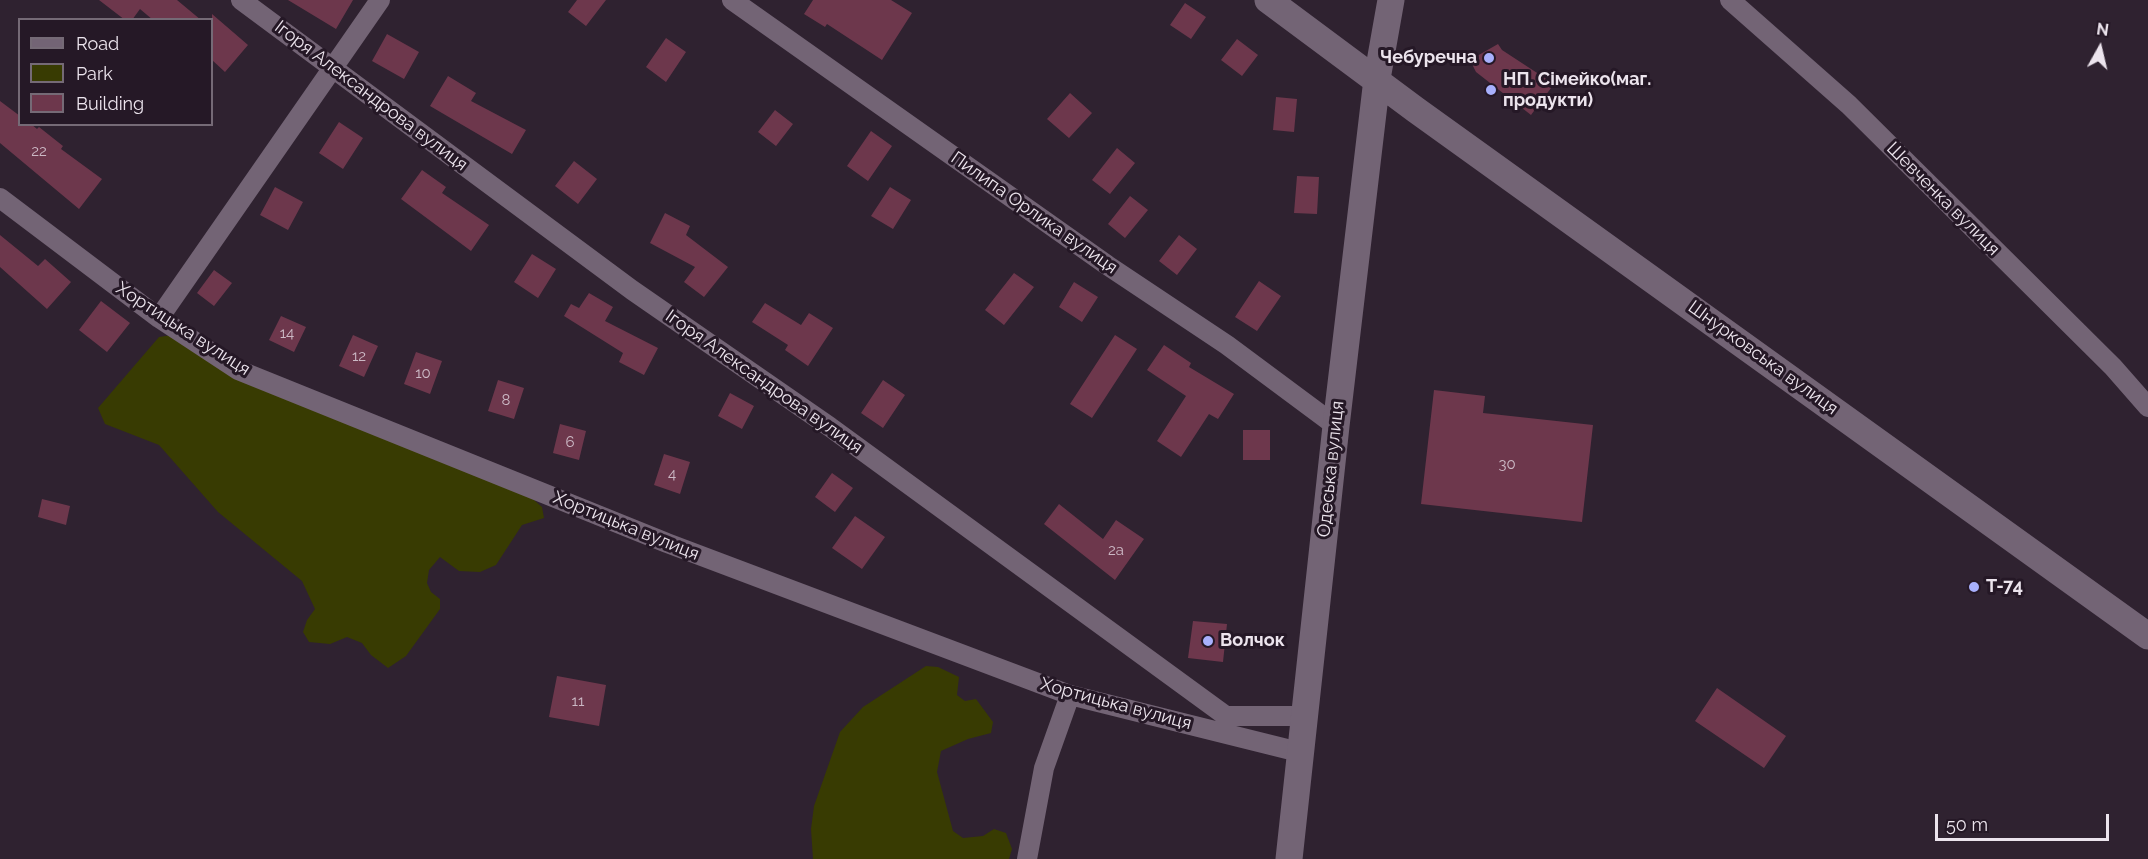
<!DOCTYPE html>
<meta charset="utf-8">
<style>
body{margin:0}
#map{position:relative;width:2148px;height:859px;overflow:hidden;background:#2f2230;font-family:Raleway,sans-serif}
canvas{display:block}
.legend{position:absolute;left:18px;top:18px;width:195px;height:108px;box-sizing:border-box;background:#251826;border:2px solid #756a76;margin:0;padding:8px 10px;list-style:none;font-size:18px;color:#ece4ed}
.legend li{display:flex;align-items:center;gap:12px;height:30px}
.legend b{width:30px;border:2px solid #756a76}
.north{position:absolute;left:2070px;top:18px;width:60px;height:60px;-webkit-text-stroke:4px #251826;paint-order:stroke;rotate:8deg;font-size:16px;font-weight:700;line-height:24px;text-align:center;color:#ece4ed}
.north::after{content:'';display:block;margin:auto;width:21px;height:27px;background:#ece4ed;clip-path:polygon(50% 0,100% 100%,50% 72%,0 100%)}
.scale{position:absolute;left:1935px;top:814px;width:174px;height:27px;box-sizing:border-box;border:3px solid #ece4ed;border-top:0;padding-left:8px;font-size:18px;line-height:21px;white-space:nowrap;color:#ece4ed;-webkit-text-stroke:4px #251826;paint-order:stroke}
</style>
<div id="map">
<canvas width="2148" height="859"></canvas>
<ul class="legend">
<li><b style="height:8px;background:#736475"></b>Road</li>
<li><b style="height:16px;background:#383b02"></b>Park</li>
<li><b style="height:16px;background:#6d374c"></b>Building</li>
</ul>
<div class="north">N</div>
<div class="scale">50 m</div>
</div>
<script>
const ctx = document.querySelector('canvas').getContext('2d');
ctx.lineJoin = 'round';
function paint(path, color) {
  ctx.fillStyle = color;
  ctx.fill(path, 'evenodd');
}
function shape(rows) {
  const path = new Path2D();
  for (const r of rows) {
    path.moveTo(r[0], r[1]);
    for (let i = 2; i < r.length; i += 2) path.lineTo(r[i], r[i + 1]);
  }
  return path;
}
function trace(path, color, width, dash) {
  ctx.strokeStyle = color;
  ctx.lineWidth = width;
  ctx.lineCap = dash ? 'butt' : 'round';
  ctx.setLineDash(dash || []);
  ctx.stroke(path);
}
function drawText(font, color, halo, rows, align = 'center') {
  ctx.font = font + ' Raleway,sans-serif';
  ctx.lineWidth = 6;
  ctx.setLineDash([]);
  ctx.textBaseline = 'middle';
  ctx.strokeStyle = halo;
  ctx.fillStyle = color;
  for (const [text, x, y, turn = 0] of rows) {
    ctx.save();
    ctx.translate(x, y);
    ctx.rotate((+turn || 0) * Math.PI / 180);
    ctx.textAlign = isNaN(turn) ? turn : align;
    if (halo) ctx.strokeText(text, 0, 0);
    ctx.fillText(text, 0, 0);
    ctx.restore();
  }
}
paint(shape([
 [172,335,527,494,542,507,544,518,522,525,496,565,480,572,459,571,440,557,429,570,427,583,431,592,440,599,440,609,406,656,388,668,371,655,362,643,347,637,330,644,309,642,303,632,307,620,315,609,302,581,218,512,159,445,105,424,98,408,159,337],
 [926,666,938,667,959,677,957,695,965,701,976,699,993,722,991,733,968,739,941,751,937,772,953,831,963,838,983,836,994,829,1006,833,1012,849,1009,859,813,859,811,829,814,806,840,732,863,707]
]), '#383b02');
paint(shape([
 [99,0,177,0,201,20,153,20,140,9,132,20,125,20],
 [288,0,353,0,336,29],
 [577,0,606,0,586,26,568,12],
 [813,0,891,0,912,13,882,60,827,24,825,27,804,14],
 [1185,3,1206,17,1191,39,1170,25],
 [212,14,248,45,225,72,212,60],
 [387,34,419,52,404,79,372,61],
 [666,38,686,52,666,82,646,67],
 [1237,39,1258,55,1242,76,1221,60],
 [1498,44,1502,50,1554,84,1531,115,1476,72,1470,60],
 [448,76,476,93,471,101,526,130,512,154,430,106],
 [1070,93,1092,113,1069,138,1047,119],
 [1276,97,1297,99,1294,132,1273,130],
 [0,101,20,116,20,124,31,124,37,129,39,127,63,146,61,149,102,179,79,209,0,143],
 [775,110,793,124,776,146,758,132],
 [339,122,363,138,343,169,319,153],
 [871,131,892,146,868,181,847,166],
 [1117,148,1135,163,1110,194,1092,180],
 [574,161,597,179,578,204,555,186],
 [422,170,446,187,442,193,489,225,471,251,401,199],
 [1297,176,1319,177,1317,214,1294,213],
 [275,187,303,202,288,230,260,215],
 [890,187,911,200,893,229,871,216],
 [1130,196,1148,210,1125,238,1108,224],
 [665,213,690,226,686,235,728,267,704,297,684,282,695,267,650,243],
 [0,235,38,266,45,259,71,282,47,309,0,267],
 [1179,235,1197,249,1177,275,1159,261],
 [532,254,556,269,538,298,514,282],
 [214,270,232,283,214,306,197,293],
 [1014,273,1034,287,1004,325,985,310],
 [1259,281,1281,296,1257,331,1235,317],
 [1074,282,1098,297,1082,322,1059,307],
 [589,293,613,307,605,321,658,348,644,375,619,362,623,353,564,316,571,304,579,308],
 [101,301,130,323,107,352,79,330],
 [765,303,801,325,809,313,833,328,808,366,785,350,788,345,752,322],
 [281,316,306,327,294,352,269,340],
 [353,335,378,346,364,377,339,366],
 [1115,335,1137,349,1092,418,1070,404],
 [1164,345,1191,363,1189,367,1234,394,1218,419,1209,414,1181,457,1157,441,1186,396,1147,370],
 [416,352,442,361,430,394,404,384],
 [498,380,524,388,514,419,488,411],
 [883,380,905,395,883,428,861,413],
 [1434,390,1485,396,1483,413,1593,425,1582,522,1421,504],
 [730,393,754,406,742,429,718,416],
 [560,424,586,431,579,460,553,453],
 [1243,430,1270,430,1270,460,1243,460],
 [664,454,690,462,680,494,654,485],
 [832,473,853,488,835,512,815,497],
 [42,499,70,506,66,525,38,517],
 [1059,504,1103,539,1116,520,1144,539,1115,580,1044,524],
 [855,516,885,537,862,569,832,548],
 [1193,621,1227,624,1223,662,1188,658],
 [557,676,606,685,599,726,549,717],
 [1717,688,1786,736,1764,768,1695,721]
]), '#6d374c');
trace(shape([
 [241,0,632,290,830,427,1226,716,1303,716],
 [732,0,1107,265,1227,345,1336,426],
 [1730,0,1849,105,2113,367,2148,407],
 [0,198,159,318,238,370,667,543,1070,695,1299,752],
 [159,318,380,0],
 [1027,859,1044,768,1070,695]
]), '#736475', 20);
trace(shape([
 [1268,0,1416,110,2148,636],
 [1289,859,1336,426,1377,79,1391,0]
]), '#736475', 27);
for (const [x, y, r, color] of [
 [1489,58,6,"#a8b0fc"],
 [1491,90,6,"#a8b0fc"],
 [1974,587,6,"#a8b0fc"],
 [1208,641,6,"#a8b0fc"]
]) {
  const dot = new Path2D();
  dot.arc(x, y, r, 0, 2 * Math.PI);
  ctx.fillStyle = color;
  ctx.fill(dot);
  trace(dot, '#251826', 2);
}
drawText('15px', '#ccb9c5', null, [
 ["22",39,151],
 ["14",287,333],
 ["12",359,356],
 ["10",423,373],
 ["8",506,400],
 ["6",570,442],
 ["30",1507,464],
 ["4",672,474],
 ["2а",1116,550],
 ["11",578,701]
]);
drawText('bold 18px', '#ece4ed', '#251826', [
 ["Чебуречна",1477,58,"right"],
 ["НП. Сімейко(маг.",1503,80],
 ["продукти)",1503,101],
 ["Т-74",1986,587],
 ["Волчок",1220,641]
], 'left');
drawText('18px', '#ece4ed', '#251826', [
 ["Ігоря Александрова вулиця",371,96,37],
 ["Шевченка вулиця",1943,199,45],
 ["Пилипа Орлика вулиця",1034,213,35],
 ["Хортицька вулиця",183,329,33],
 ["Шнурковська вулиця",1763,358,36],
 ["Ігоря Александрова вулиця",764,382,35],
 ["Одеська вулиця",1331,469,-84],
 ["Хортицька вулиця",626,526,22],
 ["Хортицька вулиця",1116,704,15]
]);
</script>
